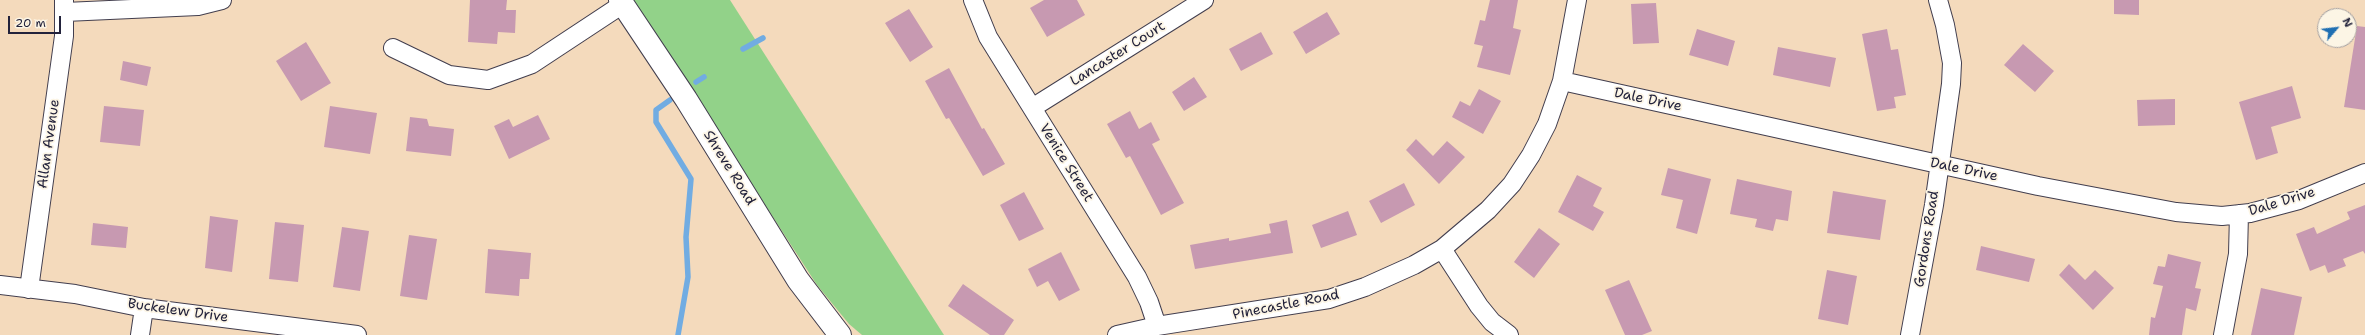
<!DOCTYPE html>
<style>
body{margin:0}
#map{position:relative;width:2365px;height:335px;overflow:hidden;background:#f4dabc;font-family:"Shantell Sans",sans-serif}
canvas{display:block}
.north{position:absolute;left:2317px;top:8px;width:40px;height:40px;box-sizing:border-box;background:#fcf5e5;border:1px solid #a5a1a1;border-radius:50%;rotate:62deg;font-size:11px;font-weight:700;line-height:16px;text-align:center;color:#22223b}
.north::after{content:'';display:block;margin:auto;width:14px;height:18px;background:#1f6fb2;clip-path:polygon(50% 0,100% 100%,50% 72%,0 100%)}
.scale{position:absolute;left:8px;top:16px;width:53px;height:18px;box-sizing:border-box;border:2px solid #22223b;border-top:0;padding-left:5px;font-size:12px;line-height:14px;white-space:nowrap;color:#22223b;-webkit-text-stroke:3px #fcf5e5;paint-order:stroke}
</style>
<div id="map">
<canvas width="2365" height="335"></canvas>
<div class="north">N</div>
<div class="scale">20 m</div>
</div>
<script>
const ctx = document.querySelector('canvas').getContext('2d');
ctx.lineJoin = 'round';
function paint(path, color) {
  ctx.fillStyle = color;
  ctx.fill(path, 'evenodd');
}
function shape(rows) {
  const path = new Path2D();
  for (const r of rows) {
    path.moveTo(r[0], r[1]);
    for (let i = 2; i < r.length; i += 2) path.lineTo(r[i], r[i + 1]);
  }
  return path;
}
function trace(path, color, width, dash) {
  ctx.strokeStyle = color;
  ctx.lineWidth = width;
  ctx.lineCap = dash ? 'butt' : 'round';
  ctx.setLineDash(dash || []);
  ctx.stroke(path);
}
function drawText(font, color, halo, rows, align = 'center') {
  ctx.font = font + ' "Shantell Sans",sans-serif';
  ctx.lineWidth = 3.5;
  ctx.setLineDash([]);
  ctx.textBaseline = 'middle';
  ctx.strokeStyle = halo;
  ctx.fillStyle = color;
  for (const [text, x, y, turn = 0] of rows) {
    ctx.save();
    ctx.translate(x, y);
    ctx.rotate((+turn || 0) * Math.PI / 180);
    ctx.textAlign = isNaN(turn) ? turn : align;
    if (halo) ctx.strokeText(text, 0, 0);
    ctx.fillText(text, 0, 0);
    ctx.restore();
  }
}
paint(shape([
 [632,0,730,0,944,335,862,335,849,324,817,285]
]), '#92d289');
trace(shape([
 [743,49,763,38],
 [696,82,704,77],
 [670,100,656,110,656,122,691,179,686,237,688,277,678,335]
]), '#71ace2', 5.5);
paint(shape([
 [470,0,507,0,506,10,516,10,515,33,498,32,497,44,468,42],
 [1044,0,1077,0,1085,15,1047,37,1030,8],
 [1490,0,1518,0,1513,28,1521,30,1510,75,1477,67,1483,46,1474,44,1480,20,1485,21],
 [2114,0,2139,0,2139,15,2114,14],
 [1656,3,1659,43,1633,44,1631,4],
 [909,9,933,47,910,62,885,23],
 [1327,12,1340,34,1306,54,1293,32],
 [2357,26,2365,27,2365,110,2344,107],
 [1697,29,1735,41,1728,66,1689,55],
 [1887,29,1891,50,1898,49,1906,95,1894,97,1896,108,1877,111,1862,34],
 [1261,32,1273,54,1241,71,1229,49],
 [306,42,331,83,301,101,276,61],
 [2023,44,2054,71,2035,92,2004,65],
 [1778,47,1836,58,1830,87,1773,75],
 [123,61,151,67,147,86,120,80],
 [949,68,982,129,984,128,1005,164,983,176,949,118,946,119,925,81],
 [1194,77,1207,97,1184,111,1172,92],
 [2292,86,2301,118,2271,127,2278,153,2256,160,2239,102],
 [1479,89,1501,101,1483,134,1452,117,1460,101,1470,106],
 [2175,99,2175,125,2138,126,2137,100],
 [104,106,144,110,140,146,100,142],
 [330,106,377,113,370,154,324,147],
 [1130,111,1139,129,1151,122,1160,140,1152,144,1184,203,1161,215,1130,156,1126,158,1107,124],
 [538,115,550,139,509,159,494,126,509,119,513,127],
 [410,117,427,119,429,126,454,129,451,156,406,151],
 [1416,139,1433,156,1447,141,1465,157,1439,184,1406,150],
 [1668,168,1711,179,1697,234,1676,228,1683,200,1661,195],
 [1577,175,1602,188,1593,206,1604,212,1593,231,1558,212],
 [1737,179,1792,191,1788,221,1776,219,1773,231,1755,227,1757,219,1730,214],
 [1404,183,1415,205,1381,223,1369,201],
 [1833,191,1886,200,1880,240,1827,233],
 [1024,192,1044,229,1019,241,1000,205],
 [2365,205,2365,254,2363,251,2343,259,2346,266,2328,273,2325,265,2310,271,2296,234,2314,227,2317,234,2350,219,2347,212],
 [1348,211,1357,235,1321,248,1312,225],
 [210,216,238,220,232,272,205,268],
 [1287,220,1293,253,1195,269,1190,245,1229,238,1229,241,1271,233,1269,224],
 [275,222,304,225,298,282,269,279],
 [93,223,128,227,126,248,91,245],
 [342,227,369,231,360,291,333,287],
 [1539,228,1560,244,1534,278,1514,262],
 [409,235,437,239,427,300,400,296],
 [1981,246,2035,259,2029,282,1976,270],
 [488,249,531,253,529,279,520,279,519,296,485,293],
 [1061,252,1080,290,1059,301,1048,281,1037,287,1028,269],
 [2168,254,2201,262,2195,288,2201,289,2196,311,2186,308,2182,335,2149,335,2151,317,2155,318,2163,286,2153,284,2158,266,2165,267],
 [2069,264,2085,280,2095,270,2114,288,2093,310,2059,275],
 [1827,270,1857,276,1848,325,1818,319],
 [1629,280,1652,331,1642,335,1625,335,1605,290],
 [963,284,1014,320,1004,335,990,335,948,306],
 [2261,288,2302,297,2294,335,2251,335]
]), '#c799b1');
const minor = shape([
 [973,0,988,37,1137,277,1149,302,1157,326],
 [65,12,198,6,222,0],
 [393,48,449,75,488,80,532,64,623,4],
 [1562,81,2038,186,2176,212,2222,216,2250,213,2299,200,2365,173],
 [1032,108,1204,0],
 [1442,249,1479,306,1492,322,1509,335],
 [0,285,75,294,144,308,357,335],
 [29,289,64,36,64,0],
 [140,335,144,308],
 [1117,335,1157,326,1329,299,1365,287,1414,265,1442,249,1488,210,1512,184,1531,155,1547,124,1562,81,1577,0],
 [1910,335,1934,205,1951,84,1952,63,1945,25,1938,0],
 [2223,335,2238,254,2239,214]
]);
const major = shape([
 [620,0,686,99,798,280,840,335]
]);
trace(minor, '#423e4e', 20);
trace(major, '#423e4e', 24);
trace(minor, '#fff', 18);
trace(major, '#fff', 22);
drawText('14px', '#22223b', '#fcf5e5', [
 ["Lancaster Court",1118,54,-32],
 ["Dale Drive",1648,100,12],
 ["Allan Avenue",49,144,-82],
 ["Venice Street",1066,163,58],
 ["Shreve Road",729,168,58],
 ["Dale Drive",1964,170,12],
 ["Dale Drive",2282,202,-17],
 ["Gordons Road",1927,239,-81],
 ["Pinecastle Road",1286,305,-11],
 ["Buckelew Drive",178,311,8]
]);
</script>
